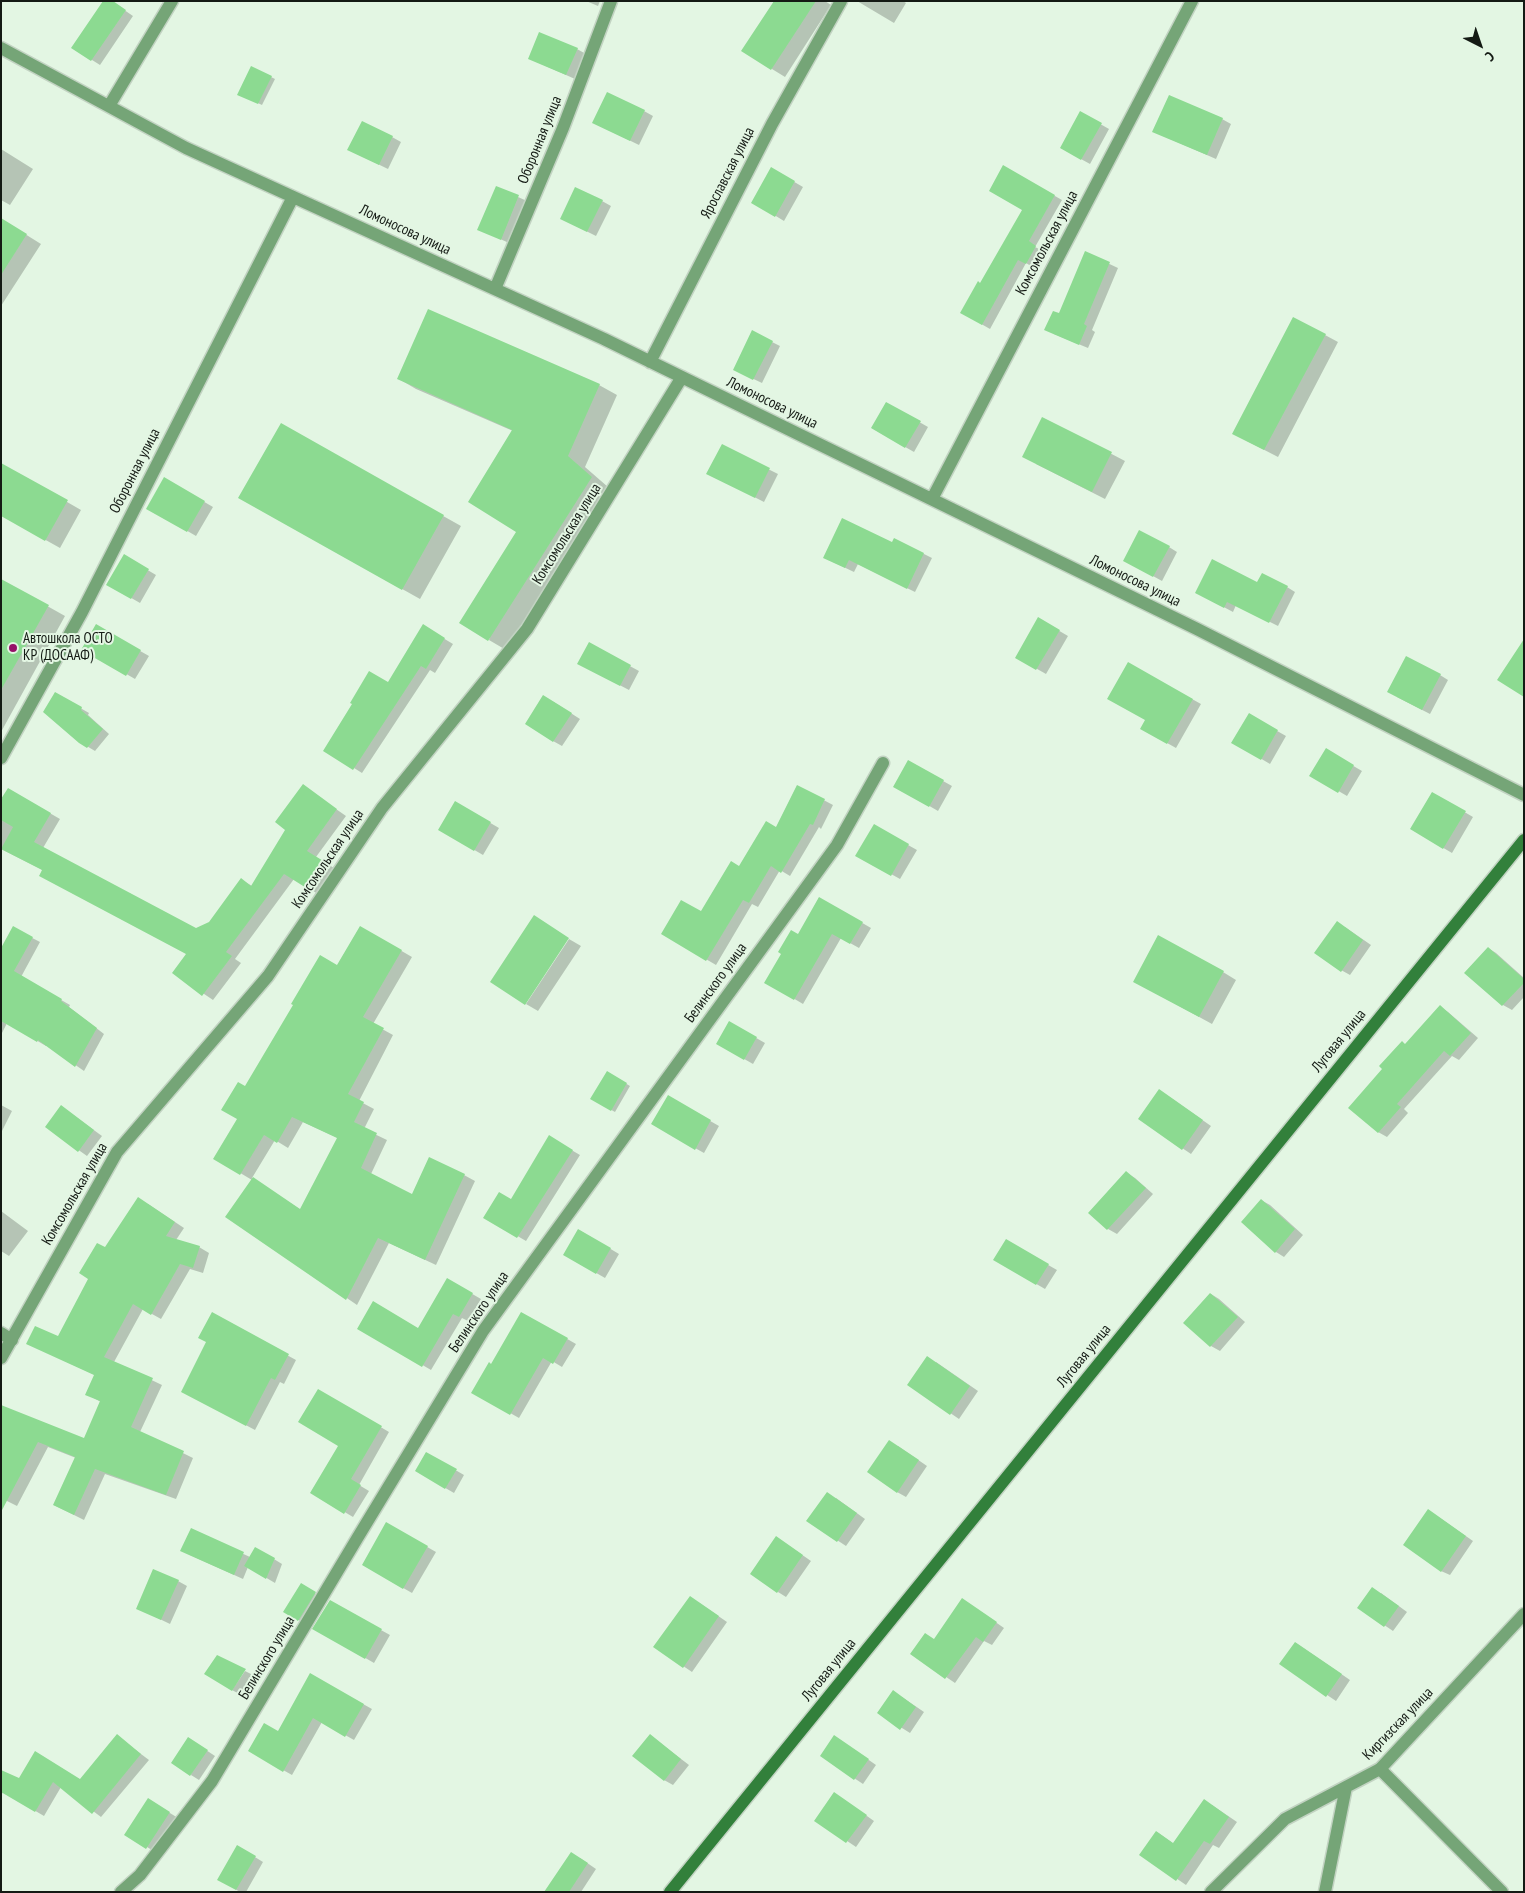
<!DOCTYPE html>
<meta charset="utf-8">
<style>
body{margin:0}
#map{position:relative;width:1525px;height:1893px;overflow:hidden;background:#e3f6e3;font-family:"PT Sans Narrow",sans-serif}
canvas{display:block}
.frame{position:absolute;inset:0;border:2px solid #141a14;pointer-events:none}
.north{position:absolute;left:1455px;top:20px;width:50px;height:50px;-webkit-text-stroke:4px #e3f6e3;paint-order:stroke;rotate:139deg;font-size:14px;font-weight:700;line-height:20px;text-align:center;color:#141a14}
.north::after{content:'';display:block;margin:auto;width:18px;height:22px;background:#141a14;clip-path:polygon(50% 0,100% 100%,50% 72%,0 100%)}
</style>
<div id="map">
<canvas width="1525" height="1893"></canvas>
<div class="frame"></div>
<div class="north">С</div>
</div>
<script>
const ctx = document.querySelector('canvas').getContext('2d');
ctx.lineJoin = 'round';
function paint(path, color) {
  ctx.fillStyle = color;
  ctx.fill(path, 'evenodd');
}
function shape(rows) {
  const path = new Path2D();
  for (const r of rows) {
    path.moveTo(r[0], r[1]);
    for (let i = 2; i < r.length; i += 2) path.lineTo(r[i], r[i + 1]);
  }
  return path;
}
function trace(path, color, width, dash) {
  ctx.strokeStyle = color;
  ctx.lineWidth = width;
  ctx.lineCap = dash ? 'butt' : 'round';
  ctx.setLineDash(dash || []);
  ctx.stroke(path);
}
function drawText(font, color, halo, rows, align = 'center') {
  ctx.font = font + ' "PT Sans Narrow",sans-serif';
  ctx.lineWidth = 4;
  ctx.setLineDash([]);
  ctx.textBaseline = 'middle';
  ctx.strokeStyle = halo;
  ctx.fillStyle = color;
  for (const [text, x, y, turn = 0] of rows) {
    ctx.save();
    ctx.translate(x, y);
    ctx.rotate((+turn || 0) * Math.PI / 180);
    ctx.textAlign = isNaN(turn) ? turn : align;
    if (halo) ctx.strokeText(text, 0, 0);
    ctx.fillText(text, 0, 0);
    ctx.restore();
  }
}
paint(shape([
 [111,1,133,16,100,65,73,48],
 [586,1,600,1,598,6],
 [775,1,825,1,831,5,785,77,772,69],
 [857,1,903,1,906,3,894,23],
 [577,49,586,54,575,79,530,59],
 [271,77,275,79,262,105,243,96],
 [644,111,653,116,639,145,602,127],
 [1081,113,1109,129,1090,164,1061,148],
 [1222,119,1231,124,1216,159,1154,132],
 [392,137,401,142,388,169,357,154],
 [1,149,33,169,10,205,1,200],
 [1004,167,1062,200,1035,247,1043,251,1034,268,1026,263,990,329,962,313,981,284,1024,210],
 [772,169,803,187,784,221,753,202],
 [518,197,527,201,509,243,478,229],
 [602,201,611,206,596,236,570,223],
 [1,219,41,244,1,306],
 [1086,253,1118,268,1092,330,1095,332,1088,348,1054,334,1059,315],
 [1325,335,1338,342,1278,457,1247,441],
 [772,342,780,346,762,383,743,374],
 [399,379,599,385,617,395,585,467,608,487,506,650,489,640,518,532,513,431,416,389],
 [886,403,928,427,914,452,872,428],
 [1043,418,1125,461,1105,499,1036,464],
 [281,425,461,526,420,599,240,498],
 [722,446,778,474,764,502,717,478],
 [1,464,81,510,60,548,1,515],
 [165,479,213,507,196,536,148,508],
 [894,539,932,558,915,592,858,564,854,572,833,562,892,544],
 [1169,547,1177,552,1162,581,1133,565],
 [124,556,156,575,140,603,107,584],
 [1,580,65,616,1,732],
 [1258,584,1287,587,1295,592,1278,626,1236,605,1233,612,1205,597],
 [1039,619,1068,636,1046,674,1016,657],
 [96,626,149,656,135,679,83,649],
 [423,626,453,644,435,673,430,670,362,773,354,768,388,684],
 [589,644,639,671,629,690,587,668],
 [1129,664,1201,704,1176,748,1142,729,1147,720],
 [1440,675,1448,680,1430,714,1397,697],
 [56,694,89,713,88,715,109,734,95,751,80,742],
 [552,701,580,719,562,746,553,741],
 [1249,715,1286,736,1270,764,1233,742],
 [1326,750,1362,771,1347,796,1311,775],
 [909,762,952,786,938,811,895,786],
 [303,786,346,816,316,857,334,868,318,894,294,879,235,959,241,963,213,1000,173,973,187,954,43,870,1,849,1,801,8,789,60,819,43,848,195,929,210,923,242,880,252,886,287,830],
 [797,786,833,805,821,829,819,827,790,876,780,870,758,907,752,904,716,965,663,934,702,913,776,828],
 [1432,793,1473,817,1452,853,1411,829],
 [456,803,499,828,483,855,440,830],
 [874,826,917,850,900,879,857,855],
 [819,898,871,928,859,948,841,938,803,1004,766,982,798,936],
 [360,927,412,957,373,1024,393,1035,359,1101,374,1109,364,1129,387,1140,371,1174,412,1196,464,1175,475,1181,436,1265,389,1243,357,1305,227,1216,252,1180,215,1158,238,1119,245,1087,337,966],
 [303,1122,338,1138,301,1210,252,1178,275,1140,288,1148],
 [1345,927,1371,945,1350,975,1341,970],
 [13,928,40,942,21,977,70,1005,69,1007,104,1034,84,1071,47,1045,46,1046,7,1023,1,1035,1,968],
 [569,939,581,946,538,1011,526,1004],
 [1488,948,1496,953,1524,978,1524,997,1512,1010,1503,1005,1466,973],
 [1223,972,1236,980,1212,1024,1148,989],
 [1440,1007,1448,1012,1478,1038,1459,1060,1452,1056,1404,1109,1408,1113,1387,1137,1378,1132,1406,1045],
 [730,1023,765,1043,753,1064,718,1044],
 [608,1073,630,1086,615,1112,592,1099],
 [1168,1096,1211,1126,1191,1154,1139,1119],
 [668,1097,719,1126,704,1153,652,1124],
 [1,1105,12,1111,1,1133],
 [69,1112,102,1136,87,1156,46,1127],
 [549,1137,580,1155,526,1241,485,1217,511,1201],
 [1127,1173,1135,1178,1153,1194,1117,1234,1108,1229,1090,1213],
 [1261,1200,1270,1205,1303,1235,1284,1257,1276,1252],
 [148,1204,184,1228,176,1240,199,1247,209,1253,203,1273,190,1269,161,1319,143,1309,114,1362,162,1385,140,1432,193,1458,176,1499,105,1474,84,1520,54,1505,76,1458,48,1447,17,1506,1,1498,1,1406,84,1440,101,1402,86,1394,95,1375,28,1344,59,1338,105,1249],
 [1,1211,28,1231,9,1256,1,1251],
 [579,1230,619,1254,605,1278,565,1255],
 [1006,1241,1057,1270,1045,1289,995,1260],
 [448,1280,481,1299,468,1321,462,1318,431,1370,359,1328,418,1329],
 [1211,1294,1219,1299,1245,1322,1220,1351,1211,1346,1185,1323],
 [522,1313,576,1344,562,1367,552,1361,519,1418,473,1392,492,1366],
 [212,1314,296,1360,284,1384,280,1382,255,1430,191,1396,207,1342],
 [936,1362,978,1391,959,1419,909,1385],
 [318,1390,389,1432,359,1485,369,1491,353,1517,311,1492,340,1446],
 [898,1446,927,1466,906,1497,897,1492],
 [426,1453,464,1475,454,1493,416,1471],
 [836,1498,865,1519,846,1546,808,1521],
 [1437,1516,1473,1541,1450,1575,1441,1571],
 [387,1524,436,1552,412,1593,363,1565],
 [191,1530,250,1557,256,1548,282,1564,275,1583,248,1567,243,1579,190,1555],
 [785,1543,811,1561,786,1597,778,1592],
 [178,1581,187,1586,170,1624,137,1608],
 [301,1585,323,1598,307,1625,285,1612],
 [1381,1593,1407,1612,1393,1631,1359,1608],
 [330,1602,390,1635,374,1663,314,1628],
 [698,1602,727,1622,692,1672,655,1647],
 [971,1605,1004,1628,992,1645,984,1641,955,1683,912,1654,935,1640],
 [1296,1643,1350,1680,1336,1701,1281,1664],
 [245,1671,253,1675,241,1695,232,1690],
 [311,1675,372,1709,354,1740,322,1722,292,1775,249,1751,278,1732],
 [902,1697,924,1712,910,1733,878,1713],
 [117,1736,149,1760,101,1817,61,1787,44,1816,3,1792,1,1796,1,1772,19,1780,81,1780],
 [651,1736,689,1765,673,1785,664,1780],
 [843,1742,876,1765,863,1784,821,1756],
 [197,1744,215,1756,199,1780,191,1775],
 [843,1799,874,1821,856,1847,816,1820],
 [157,1805,178,1818,155,1852,147,1847],
 [1212,1805,1237,1822,1219,1848,1213,1845,1186,1885,1141,1854,1157,1832,1174,1844],
 [237,1846,263,1862,246,1892,240,1892,219,1879],
 [580,1858,596,1869,581,1892,546,1892]
]), '#0003');
paint(shape([
 [103,1,113,1,126,10,91,61,71,48],
 [774,1,816,1,771,70,741,51],
 [539,32,578,48,566,75,528,59],
 [251,66,272,76,258,104,237,95],
 [607,92,645,110,630,141,592,123],
 [1169,95,1223,118,1207,155,1152,132],
 [1080,111,1102,123,1081,160,1060,148],
 [362,121,393,136,379,165,347,150],
 [1003,165,1055,195,1029,241,1036,246,1026,264,1018,260,982,325,960,313,978,281,980,283,1022,210,989,191],
 [771,167,795,181,775,217,751,203],
 [496,186,519,195,501,240,477,230],
 [575,187,603,200,587,232,560,219],
 [1,218,27,234,1,275],
 [1085,251,1110,262,1084,324,1087,326,1079,345,1044,330,1053,311,1059,313],
 [428,309,600,384,568,456,592,477,488,641,459,623,516,532,468,502,512,430,397,379],
 [1293,317,1326,334,1264,450,1232,434],
 [752,330,773,341,753,380,733,370],
 [886,402,921,421,905,448,871,428],
 [1042,417,1112,452,1092,492,1022,457],
 [281,423,444,515,402,590,238,498],
 [722,444,770,468,755,498,706,474],
 [1,463,68,500,45,541,1,516],
 [164,477,205,501,187,532,146,509],
 [842,518,892,542,894,538,924,553,907,589,849,560,845,568,823,558],
 [1139,530,1170,546,1153,577,1123,561],
 [124,554,149,569,131,599,106,585],
 [1212,559,1257,582,1262,573,1288,586,1269,623,1227,602,1224,608,1195,593],
 [1,579,49,605,1,690],
 [1038,617,1060,630,1036,670,1015,658],
 [96,624,141,650,126,676,81,650],
 [423,624,445,638,426,669,421,666,353,770,323,751,352,704,350,703,369,671,388,682],
 [1524,639,1524,697,1497,680],
 [589,642,631,665,620,686,577,664],
 [1406,656,1441,674,1422,710,1387,692],
 [1128,662,1193,699,1167,744,1140,729,1145,720,1107,699],
 [55,692,82,707,81,710,103,729,87,748,79,743,43,712],
 [543,695,572,713,553,742,525,724],
 [1249,713,1278,730,1261,760,1231,743],
 [1326,748,1354,765,1338,793,1309,776],
 [908,760,944,780,929,807,893,787],
 [303,784,337,809,307,851,325,862,308,889,284,874,226,952,232,956,202,996,172,973,186,954,39,876,42,870,1,849,13,827,1,820,1,799,8,788,51,813,34,842,196,928,209,922,241,878,251,886,285,830,275,822],
 [797,785,825,799,813,825,810,824,781,873,771,866,749,903,743,900,706,961,661,934,681,900,701,911,731,861,739,866,766,821,776,827],
 [1432,792,1466,811,1443,849,1410,829],
 [455,801,491,822,474,851,438,830],
 [874,824,909,844,891,876,855,856],
 [819,897,863,922,850,944,832,934,794,1000,764,983,781,954,778,952,791,930,798,934],
 [534,915,569,938,525,1005,490,982],
 [1337,921,1363,940,1341,972,1314,953],
 [13,926,33,937,14,971,62,999,61,1001,97,1028,75,1067,38,1040,37,1042,1,1021,1,948],
 [360,926,402,950,363,1017,384,1028,348,1094,364,1102,354,1122,377,1133,361,1168,412,1194,429,1157,465,1174,425,1260,378,1238,346,1300,225,1217,253,1177,300,1209,337,1138,292,1117,277,1143,264,1135,240,1175,213,1159,237,1119,221,1110,238,1082,245,1086,293,1005,291,1004,320,955,337,965],
 [1158,935,1224,971,1199,1017,1133,982],
 [1488,947,1524,979,1524,983,1502,1006,1464,973],
 [1440,1005,1471,1033,1450,1056,1444,1051,1397,1104,1401,1107,1378,1133,1348,1108,1382,1069,1379,1066,1402,1041,1405,1044],
 [729,1021,757,1037,744,1060,716,1044],
 [607,1071,627,1083,611,1111,590,1099],
 [1159,1089,1203,1120,1182,1150,1138,1119],
 [668,1095,711,1120,695,1150,651,1124],
 [61,1105,94,1130,78,1152,45,1127],
 [549,1135,573,1150,517,1238,483,1218,499,1192,511,1199],
 [1126,1171,1146,1188,1107,1230,1088,1213],
 [138,1197,175,1222,166,1236,200,1246,193,1268,180,1264,151,1315,133,1304,104,1357,153,1378,131,1427,184,1451,166,1495,95,1469,74,1515,53,1505,75,1457,38,1442,1,1512,1,1405,84,1438,100,1401,85,1395,94,1375,26,1344,35,1326,58,1336,88,1279,79,1273,97,1243,105,1247],
 [1261,1199,1295,1229,1275,1253,1241,1222],
 [578,1229,611,1248,596,1274,563,1255],
 [1006,1239,1049,1264,1036,1285,993,1260],
 [447,1278,473,1293,459,1317,453,1314,422,1367,357,1329,373,1301,418,1328],
 [1210,1293,1238,1317,1210,1347,1183,1323],
 [212,1312,289,1354,275,1380,271,1378,246,1426,181,1392,206,1342,198,1338],
 [521,1312,568,1338,553,1364,543,1358,510,1415,471,1393,489,1362,491,1364],
 [927,1356,970,1386,950,1415,907,1385],
 [318,1389,382,1426,351,1479,361,1485,344,1514,310,1493,338,1446,298,1422],
 [889,1440,919,1460,897,1493,867,1472],
 [426,1452,457,1469,445,1489,415,1471],
 [827,1492,857,1513,837,1542,806,1521],
 [1428,1509,1466,1536,1441,1572,1403,1545],
 [386,1522,428,1546,403,1589,362,1565],
 [191,1528,244,1552,234,1575,180,1551],
 [776,1536,803,1555,777,1593,750,1574],
 [255,1547,275,1558,266,1579,244,1566],
 [153,1569,179,1580,161,1620,136,1609],
 [301,1583,316,1592,298,1621,283,1612],
 [1372,1587,1399,1606,1384,1627,1357,1608],
 [690,1596,719,1616,683,1668,653,1647],
 [962,1598,997,1622,983,1642,976,1637,945,1679,910,1654,925,1633,934,1639],
 [330,1600,382,1629,365,1659,312,1629],
 [1295,1642,1342,1674,1326,1697,1279,1664],
 [217,1655,246,1669,232,1691,204,1674],
 [310,1673,364,1704,345,1737,313,1718,283,1772,248,1751,264,1723,278,1731],
 [893,1690,916,1707,900,1730,877,1713],
 [117,1734,141,1754,92,1814,53,1782,35,1812,1,1792,1,1770,19,1778,35,1751,80,1779],
 [650,1734,681,1759,664,1781,632,1756],
 [834,1735,869,1759,854,1780,820,1756],
 [188,1737,208,1750,190,1776,171,1763],
 [834,1792,867,1815,846,1843,814,1821],
 [148,1798,170,1812,146,1849,124,1835],
 [1204,1799,1229,1817,1210,1844,1204,1841,1176,1881,1139,1855,1156,1831,1173,1843],
 [237,1845,256,1856,236,1890,217,1880],
 [571,1852,588,1863,569,1892,544,1892]
]), '#8cda91');
const lane = shape([
 [1380,1769,1502,1892]
]);
const street = shape([
 [1,48,186,148,604,339,1197,629,1524,795],
 [109,106,172,1],
 [495,289,563,128,611,1],
 [650,362,772,124,841,1],
 [932,499,1192,1],
 [1,758,82,612,293,197],
 [1,1333,12,1340],
 [1,1358,117,1152,268,976,382,808,527,629,682,377],
 [121,1892,140,1875,212,1781,358,1537,483,1331,837,845,883,763],
 [1211,1892,1285,1819,1380,1769,1524,1614],
 [1325,1892,1346,1787]
]);
const secondary = shape([
 [670,1892,1524,840]
]);
trace(lane, '#c2d3c2', 15);
trace(street, '#c2d3c2', 15);
trace(secondary, '#c2d3c2', 15);
trace(lane, '#75a577', 12);
trace(street, '#75a577', 12);
trace(secondary, '#32803b', 12);
for (const [x, y, r, color] of [
 [13,648,5,"#961168"]
]) {
  const dot = new Path2D();
  dot.arc(x, y, r, 0, 2 * Math.PI);
  ctx.fillStyle = color;
  ctx.fill(dot);
  trace(dot, '#e3f6e3', 2);
}
drawText('15px', '#141a14', '#e3f6e3', [
 ["Оборонная улица",540,140,-68],
 ["Ярославская улица",728,173,-63],
 ["Ломоносова улица",405,230,25],
 ["Комсомольская улица",1047,243,-62],
 ["Ломоносова улица",772,403,26],
 ["Оборонная улица",135,471,-63],
 ["Комсомольская улица",567,534,-58],
 ["Ломоносова улица",1135,581,26],
 ["Комсомольская улица",328,859,-56],
 ["Белинского улица",716,983,-54],
 ["Луговая улица",1339,1041,-51],
 ["Комсомольская улица",75,1194,-60],
 ["Белинского улица",479,1312,-56],
 ["Луговая улица",1084,1356,-51],
 ["Белинского улица",267,1658,-59],
 ["Луговая улица",829,1670,-51],
 ["Киргизская улица",1398,1724,-46]
]);
drawText('15px', '#141a14', '#e3f6e3', [
 ["Автошкола ОСТО",23,639],
 ["КР (ДОСААФ)",23,656]
], 'left');
</script>
